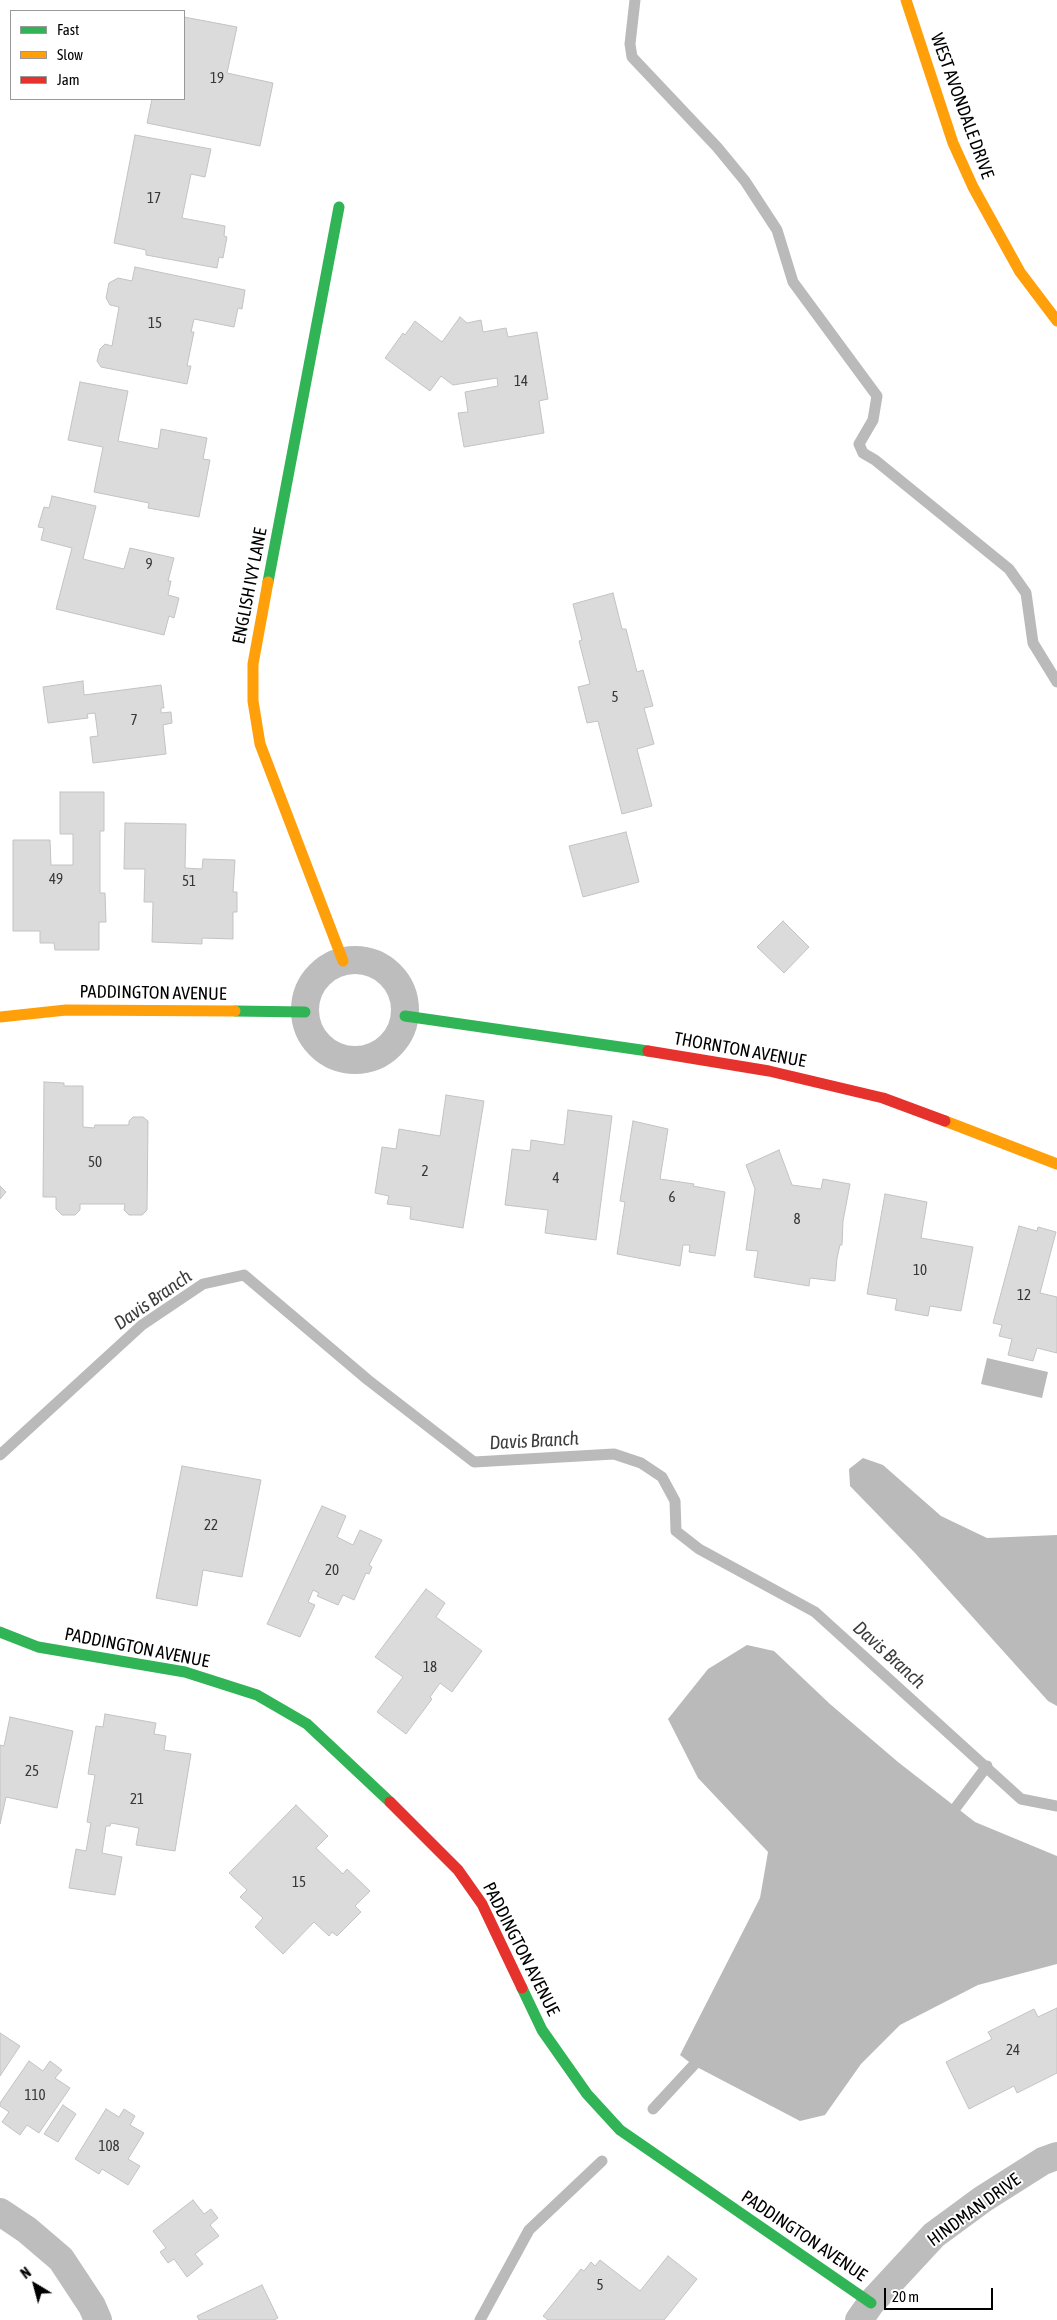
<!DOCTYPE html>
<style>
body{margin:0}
#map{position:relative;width:1057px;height:2320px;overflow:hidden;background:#fff;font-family:"Asap Condensed",sans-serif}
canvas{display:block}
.legend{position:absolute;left:10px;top:10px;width:175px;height:90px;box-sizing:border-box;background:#fff;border:1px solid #999;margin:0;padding:6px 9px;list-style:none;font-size:15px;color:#000}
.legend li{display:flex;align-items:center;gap:10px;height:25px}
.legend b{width:25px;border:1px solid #999}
.north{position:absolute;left:10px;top:2260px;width:50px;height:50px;-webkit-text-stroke:4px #fff;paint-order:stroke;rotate:323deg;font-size:14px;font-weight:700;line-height:20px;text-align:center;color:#000}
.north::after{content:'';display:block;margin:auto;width:18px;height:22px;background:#000;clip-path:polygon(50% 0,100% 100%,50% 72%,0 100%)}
.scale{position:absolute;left:884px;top:2288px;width:109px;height:22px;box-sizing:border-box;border:2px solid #000;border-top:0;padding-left:6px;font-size:15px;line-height:18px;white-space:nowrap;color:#000;-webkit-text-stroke:4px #fff;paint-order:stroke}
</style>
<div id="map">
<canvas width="1057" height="2320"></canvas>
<ul class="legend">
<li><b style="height:6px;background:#30b455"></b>Fast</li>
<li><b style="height:6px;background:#ff9f0a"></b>Slow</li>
<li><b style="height:6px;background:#e5322d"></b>Jam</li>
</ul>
<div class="north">N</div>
<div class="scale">20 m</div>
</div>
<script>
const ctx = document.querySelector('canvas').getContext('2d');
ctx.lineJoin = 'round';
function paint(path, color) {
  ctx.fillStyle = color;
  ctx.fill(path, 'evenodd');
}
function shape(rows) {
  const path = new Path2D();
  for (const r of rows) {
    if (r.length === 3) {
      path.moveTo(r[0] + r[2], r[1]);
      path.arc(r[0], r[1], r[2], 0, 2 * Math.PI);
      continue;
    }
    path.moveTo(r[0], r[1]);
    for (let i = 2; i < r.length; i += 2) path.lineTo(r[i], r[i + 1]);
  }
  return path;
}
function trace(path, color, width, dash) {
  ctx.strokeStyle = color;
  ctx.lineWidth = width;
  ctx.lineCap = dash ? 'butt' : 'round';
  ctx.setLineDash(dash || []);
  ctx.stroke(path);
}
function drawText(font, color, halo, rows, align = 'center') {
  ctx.font = font + ' "Asap Condensed",sans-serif';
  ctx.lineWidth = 4;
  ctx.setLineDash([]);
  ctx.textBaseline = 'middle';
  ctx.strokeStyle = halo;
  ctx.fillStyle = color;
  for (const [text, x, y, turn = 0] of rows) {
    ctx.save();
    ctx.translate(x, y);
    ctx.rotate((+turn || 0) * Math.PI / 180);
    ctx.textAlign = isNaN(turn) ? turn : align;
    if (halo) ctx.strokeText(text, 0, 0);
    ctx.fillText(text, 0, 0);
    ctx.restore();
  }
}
paint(shape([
 [987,1358,1048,1372,1042,1398,981,1384],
 [863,1458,883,1465,941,1516,987,1538,1057,1535,1057,1706,1048,1701,915,1553,850,1486,849,1469],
 [747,1645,774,1651,830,1704,898,1762,975,1822,1057,1856,1057,1964,978,1985,900,2025,861,2064,825,2115,800,2121,693,2065,680,2055,760,1898,768,1852,698,1778,668,1719,708,1669]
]), '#bababa');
trace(shape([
 [635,0,630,44,632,57,717,147,745,181,777,230,793,282,877,396,873,420,859,444,863,453,875,460,1009,569,1026,593,1033,643,1057,682],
 [0,1455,142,1325,203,1284,244,1275,368,1380,474,1462,614,1454,641,1463,662,1477,675,1501,676,1531,699,1549,815,1612,1021,1799,1057,1806],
 [948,1818,987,1766],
 [653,2109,703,2055],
 [480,2320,529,2230,602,2161]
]), '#bababa', 11);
const building = shape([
 [184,17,237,27,227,73,273,83,260,146,147,123,152,99,184,99,184,17],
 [135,135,211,149,205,177,191,174,182,218,225,226,224,236,227,237,223,258,219,257,217,268,146,255,146,250,114,243,135,135],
 [135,267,245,290,242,309,238,308,234,327,194,319,191,332,194,332,187,366,191,366,187,384,101,367,97,361,100,349,105,344,112,346,119,307,110,305,106,298,109,283,118,278,132,281,135,267],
 [460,317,467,323,481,320,483,332,506,328,508,337,537,332,548,399,539,401,544,433,464,447,458,413,468,412,465,392,498,386,497,378,453,385,441,376,430,391,385,358,403,333,405,335,415,321,442,342,460,317],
 [80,382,128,391,118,441,158,449,161,429,207,438,203,459,210,460,199,517,148,508,149,503,94,492,103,447,68,440,80,382],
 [52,496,96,506,83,559,124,569,130,548,174,558,168,581,171,581,168,595,179,598,174,618,169,616,164,635,56,609,72,548,41,540,44,528,38,527,44,507,49,508,52,496],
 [613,593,622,629,626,629,637,672,643,670,653,706,644,708,654,744,637,749,652,806,622,814,598,721,587,723,578,687,590,684,579,641,582,640,573,604,613,593],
 [83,681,84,695,161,685,164,708,161,708,161,713,171,712,172,723,163,725,166,754,93,763,90,737,98,736,95,713,87,714,88,718,48,723,43,687,83,681],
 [60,792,104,792,104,831,100,831,100,893,105,893,106,922,99,922,99,950,55,950,54,943,40,943,40,931,13,931,13,840,50,840,51,865,73,865,73,834,60,834,60,792],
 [125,823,186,824,185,868,202,869,203,859,235,860,233,892,237,892,237,912,233,912,233,939,202,938,202,944,152,942,153,902,144,902,145,869,124,869,125,823],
 [626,832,639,882,583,897,569,846,626,832],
 [783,921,809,947,784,973,757,947,783,921],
 [44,1082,64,1083,64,1086,83,1086,83,1127,94,1128,95,1125,129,1125,129,1121,133,1117,143,1117,148,1121,147,1210,142,1215,129,1215,124,1210,125,1204,80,1204,80,1210,75,1215,62,1215,56,1209,56,1197,43,1197,44,1082],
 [446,1095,484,1101,463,1228,410,1219,411,1207,387,1204,389,1196,375,1193,382,1147,396,1149,399,1129,440,1136,446,1095],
 [568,1110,612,1116,596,1240,545,1233,548,1210,505,1205,512,1149,530,1151,531,1140,564,1145,568,1110],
 [633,1121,668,1129,660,1179,694,1184,693,1186,725,1192,715,1256,689,1252,690,1245,683,1245,680,1266,617,1254,625,1202,620,1201,633,1121],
 [779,1150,792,1185,821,1189,823,1179,850,1184,843,1221,842,1245,840,1245,837,1258,835,1281,810,1278,809,1286,754,1277,758,1251,746,1250,755,1189,746,1165,779,1150],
 [0,1186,6,1192,0,1199,0,1186],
 [885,1194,927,1202,921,1238,973,1247,961,1311,930,1306,928,1316,895,1310,897,1299,867,1294,885,1194],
 [1019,1226,1037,1231,1038,1227,1056,1232,1040,1293,1057,1297,1057,1353,1037,1348,1033,1361,1008,1355,1012,1339,999,1336,1002,1325,993,1323,1019,1226],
 [182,1466,261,1480,242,1577,203,1570,197,1606,156,1598,182,1466],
 [322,1506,346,1516,337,1537,353,1545,360,1530,382,1540,369,1565,372,1567,369,1574,366,1573,354,1600,343,1595,338,1605,317,1596,319,1593,313,1590,308,1602,315,1605,300,1637,267,1624,322,1506],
 [426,1589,445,1603,436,1617,482,1651,452,1692,440,1683,430,1697,432,1699,406,1734,377,1712,403,1677,375,1657,426,1589],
 [105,1714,156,1723,154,1734,166,1736,164,1750,191,1754,175,1851,136,1845,139,1828,111,1823,110,1826,106,1826,102,1853,122,1857,115,1895,69,1888,76,1849,86,1851,91,1823,87,1822,95,1775,88,1774,96,1726,103,1727,105,1714],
 [10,1717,73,1731,57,1808,6,1797,0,1824,0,1745,4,1746,10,1717],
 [296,1805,328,1836,316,1848,343,1874,347,1869,370,1891,355,1906,361,1912,337,1936,332,1932,329,1936,314,1922,283,1954,255,1927,263,1918,240,1897,247,1890,229,1873,296,1805],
 [1057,2008,1057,2073,1017,2093,1014,2086,969,2109,946,2062,992,2039,988,2032,1034,2009,1038,2017,1057,2008],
 [0,2033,20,2046,0,2076,0,2033],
 [29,2061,43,2071,50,2061,62,2070,55,2078,70,2088,39,2133,27,2125,20,2135,2,2122,9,2112,0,2106,0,2103,29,2061],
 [63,2105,76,2114,58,2142,44,2134,63,2105],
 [106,2109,119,2117,124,2109,135,2116,130,2125,144,2133,128,2159,140,2166,128,2185,102,2169,99,2174,75,2159,106,2109],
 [193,2200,204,2214,211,2209,218,2218,210,2225,219,2236,195,2254,203,2264,187,2277,174,2259,168,2263,160,2252,166,2248,153,2231,193,2200],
 [668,2256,697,2279,664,2320,548,2320,543,2316,581,2269,584,2271,591,2262,595,2266,600,2260,640,2291,668,2256],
 [262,2285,278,2318,274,2320,199,2320,197,2316,262,2285]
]);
paint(building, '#dbdbdb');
trace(building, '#c3c3c3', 1);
trace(shape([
 [355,1010,50],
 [0,2212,27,2230,61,2259,92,2306,98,2320],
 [859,2320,871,2303,934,2235,983,2199,1043,2161,1057,2156]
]), '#bdbdbd', 28);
trace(shape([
 [268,582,339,207],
 [235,1011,305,1012],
 [405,1016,648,1051],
 [0,1632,38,1647,185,1672,257,1695,307,1724,390,1802],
 [522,1988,542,2030,587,2094,620,2130,871,2303]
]), '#30b455', 11);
trace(shape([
 [906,0,953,143,973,187,1020,272,1057,321],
 [268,582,253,664,253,701,260,744,343,961],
 [0,1017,66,1010,235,1011],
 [945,1121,1057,1164]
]), '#ff9f0a', 11);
trace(shape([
 [648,1051,769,1071,883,1098,945,1121],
 [390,1802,458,1870,482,1904,522,1988]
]), '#e5322d', 11);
drawText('15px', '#373737', null, [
 ["19",217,78],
 ["17",154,198],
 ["15",155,323],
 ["14",521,381],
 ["9",149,564],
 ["5",615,697],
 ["7",134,720],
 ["49",56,879],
 ["51",189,881],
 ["50",95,1162],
 ["2",425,1171],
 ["4",556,1178],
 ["6",672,1197],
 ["8",797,1219],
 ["10",920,1270],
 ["12",1024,1295],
 ["22",211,1525],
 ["20",332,1570],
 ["18",430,1667],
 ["25",32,1771],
 ["21",137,1799],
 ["15",299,1882],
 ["24",1013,2050],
 ["110",35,2095],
 ["108",109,2146],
 ["5",600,2285]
]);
drawText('18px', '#000', '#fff', [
 ["WEST AVONDALE DRIVE",962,106,70],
 ["ENGLISH IVY LANE",250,586,-79],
 ["PADDINGTON AVENUE",153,993,1],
 ["THORNTON AVENUE",740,1050,10],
 ["PADDINGTON AVENUE",137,1648,11],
 ["PADDINGTON AVENUE",521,1949,63],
 ["HINDMAN DRIVE",974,2210,-36],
 ["PADDINGTON AVENUE",804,2236,34]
]);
drawText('italic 19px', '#3d3d3d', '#fff', [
 ["Davis Branch",153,1300,-35],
 ["Davis Branch",534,1441,-3],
 ["Davis Branch",889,1655,42]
]);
</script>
